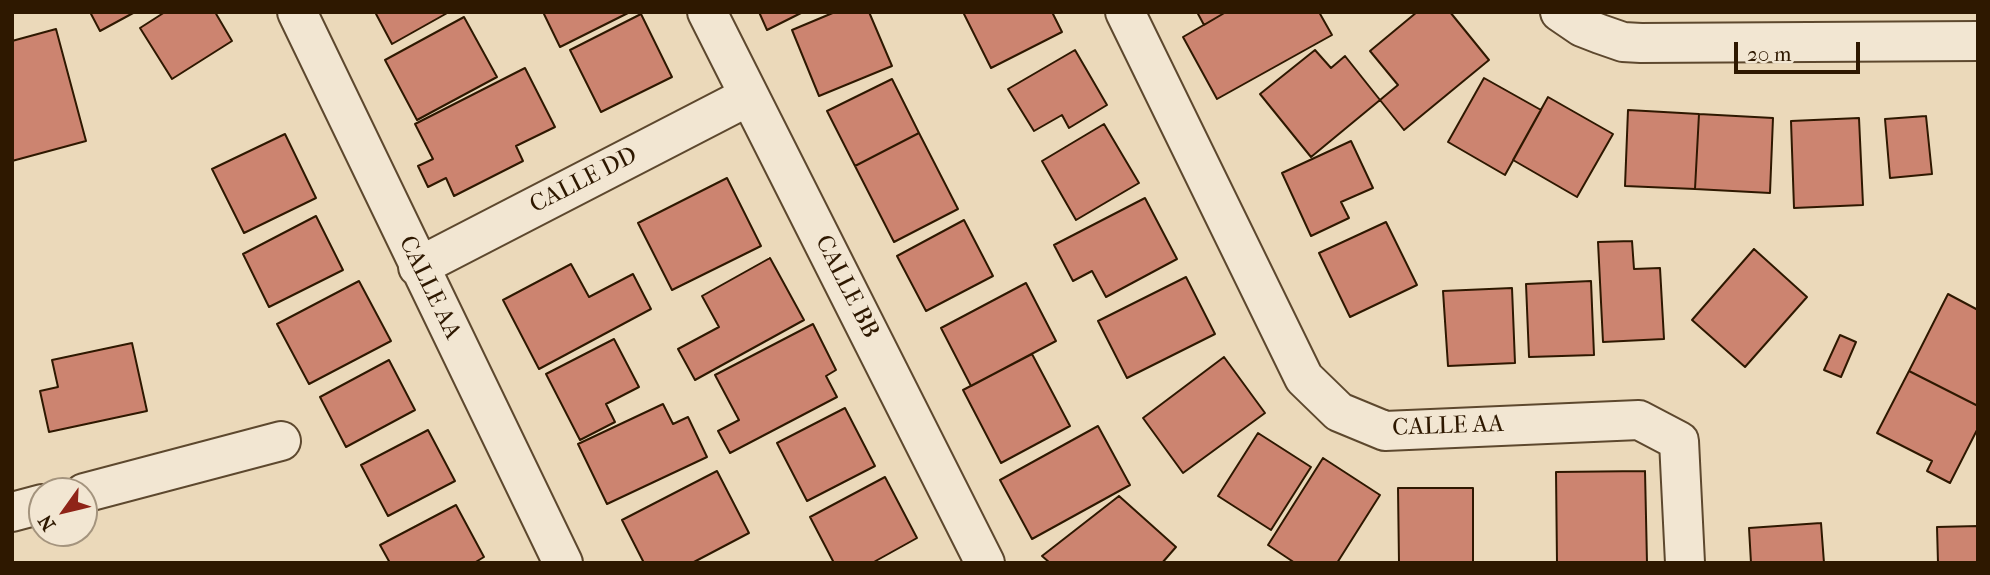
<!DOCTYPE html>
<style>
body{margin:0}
#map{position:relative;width:1990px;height:575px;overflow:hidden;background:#ebd9ba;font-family:"IM FELL French Canon",serif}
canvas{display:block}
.frame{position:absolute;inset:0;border:14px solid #2e1800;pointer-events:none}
.north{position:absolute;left:28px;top:477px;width:70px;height:70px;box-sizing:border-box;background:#f2e6d2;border:2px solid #a4947e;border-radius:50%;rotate:236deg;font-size:19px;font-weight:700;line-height:28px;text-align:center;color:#2e1800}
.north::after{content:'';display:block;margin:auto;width:24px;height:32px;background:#8f2418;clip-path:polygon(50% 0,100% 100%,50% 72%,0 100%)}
.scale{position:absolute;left:1734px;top:42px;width:126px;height:32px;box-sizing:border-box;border:4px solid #2e1800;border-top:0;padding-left:9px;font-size:21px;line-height:24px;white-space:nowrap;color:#2e1800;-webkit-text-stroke:5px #f2e6d2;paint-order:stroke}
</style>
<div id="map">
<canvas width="1990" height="575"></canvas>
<div class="frame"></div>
<div class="north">N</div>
<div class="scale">20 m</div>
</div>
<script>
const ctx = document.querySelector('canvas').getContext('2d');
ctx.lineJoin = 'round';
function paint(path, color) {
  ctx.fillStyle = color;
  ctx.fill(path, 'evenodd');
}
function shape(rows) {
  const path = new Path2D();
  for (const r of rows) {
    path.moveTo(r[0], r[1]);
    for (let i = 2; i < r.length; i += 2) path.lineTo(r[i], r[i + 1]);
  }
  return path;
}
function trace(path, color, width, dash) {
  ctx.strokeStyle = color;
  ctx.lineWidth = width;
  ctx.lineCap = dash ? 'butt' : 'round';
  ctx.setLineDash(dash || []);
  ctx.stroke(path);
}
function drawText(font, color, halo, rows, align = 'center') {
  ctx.font = font + ' "IM FELL French Canon",serif';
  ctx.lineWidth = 6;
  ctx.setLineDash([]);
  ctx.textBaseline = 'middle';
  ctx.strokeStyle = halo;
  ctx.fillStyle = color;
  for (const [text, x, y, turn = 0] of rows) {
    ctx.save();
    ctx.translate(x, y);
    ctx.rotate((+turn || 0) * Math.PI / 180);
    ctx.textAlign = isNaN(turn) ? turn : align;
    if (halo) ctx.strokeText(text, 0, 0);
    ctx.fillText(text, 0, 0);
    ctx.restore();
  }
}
const building = shape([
 [90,12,135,12,100,31,90,12],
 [165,12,215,12,232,41,172,79,140,28,165,12],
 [375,12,449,12,392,44,375,12],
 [543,12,630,12,560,47,543,12],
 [759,12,803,12,767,30,759,12],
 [835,12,869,12,892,66,819,96,792,30,835,12],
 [963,12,1052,12,1062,32,991,68,963,12],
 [1197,12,1226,12,1204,25,1197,12],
 [1226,12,1319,12,1332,35,1217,99,1183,37,1226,12],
 [1417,12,1450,12,1489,60,1404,130,1380,100,1398,85,1370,51,1417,12],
 [641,14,672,77,601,112,570,50,641,14],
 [464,17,497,77,417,120,385,60,464,17],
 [56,29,86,141,12,161,12,41,56,29],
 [1075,50,1107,105,1069,128,1062,115,1034,131,1008,89,1075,50],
 [1315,50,1331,68,1345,56,1380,100,1311,157,1260,94,1315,50],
 [525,68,555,127,516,146,523,161,454,196,446,178,428,187,418,166,433,159,415,124,525,68],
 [1484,78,1541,110,1505,175,1448,142,1484,78],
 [892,79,919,133,855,166,827,111,892,79],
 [1548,97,1613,134,1577,197,1513,160,1548,97],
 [1628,110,1699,114,1695,189,1625,186,1628,110],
 [1699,114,1773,118,1770,193,1695,189,1699,114],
 [1926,116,1932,174,1890,178,1885,119,1926,116],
 [1859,118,1863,205,1794,208,1791,121,1859,118],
 [1104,124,1139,183,1076,220,1042,161,1104,124],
 [919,133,958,209,894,242,855,166,919,133],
 [285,134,316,198,244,233,212,169,285,134],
 [1351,141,1373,188,1341,202,1349,218,1311,236,1282,173,1351,141],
 [727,178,761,246,672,290,638,223,727,178],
 [1145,198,1177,259,1106,297,1092,271,1073,281,1054,245,1145,198],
 [316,216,343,270,269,307,243,254,316,216],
 [964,220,993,276,926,311,897,256,964,220],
 [1386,222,1417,285,1350,317,1319,253,1386,222],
 [1632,241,1634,269,1660,268,1664,339,1603,342,1598,242,1632,241],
 [1754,249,1807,297,1745,367,1692,320,1754,249],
 [770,258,804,320,695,380,678,349,719,327,702,296,770,258],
 [571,264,589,297,633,274,651,309,539,369,503,300,571,264],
 [1186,277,1215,334,1127,378,1098,321,1186,277],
 [359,281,391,341,309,384,277,324,359,281],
 [1591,281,1594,355,1529,357,1526,284,1591,281],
 [1026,283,1056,341,971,386,941,328,1026,283],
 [1512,288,1515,363,1448,366,1443,291,1512,288],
 [1948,294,1978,310,1978,406,1909,371,1948,294],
 [813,324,836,370,826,376,837,397,730,453,718,431,739,420,715,375,813,324],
 [1840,335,1856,342,1841,377,1824,370,1840,335],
 [614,339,639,387,606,404,615,422,580,440,546,374,614,339],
 [132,343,147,411,49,432,40,391,58,387,52,360,132,343],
 [1032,354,1070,426,1001,463,963,390,1032,354],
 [1224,357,1265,413,1183,473,1143,418,1224,357],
 [389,360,415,410,346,447,320,397,389,360],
 [1909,371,1978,406,1978,428,1950,483,1927,471,1932,461,1877,433,1909,371],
 [663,404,673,424,688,417,707,457,607,504,578,444,663,404],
 [845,408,875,466,807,501,777,443,845,408],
 [1098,426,1130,485,1032,539,1000,480,1098,426],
 [428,430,455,481,388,516,361,465,428,430],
 [1258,433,1311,467,1271,530,1218,496,1258,433],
 [1323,458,1380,495,1337,563,1295,563,1268,545,1323,458],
 [717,471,749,533,692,563,644,563,622,520,717,471],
 [1645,471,1647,563,1557,563,1556,472,1645,471],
 [885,477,917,538,872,563,834,563,810,517,885,477],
 [1398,488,1473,488,1473,563,1399,563,1398,488],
 [1119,496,1176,547,1162,563,1050,563,1042,556,1119,496],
 [456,505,484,557,474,563,390,563,380,545,456,505],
 [1821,523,1824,563,1751,563,1749,528,1821,523],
 [1978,526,1978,563,1938,563,1937,527,1978,526]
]);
paint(building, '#cc8470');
trace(building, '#2e1800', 2);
const minor = shape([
 [297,12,563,563],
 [707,12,985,563],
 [1125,12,1304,378,1339,412,1385,431,1639,420,1679,441,1685,563],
 [1560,12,1582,27,1600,34,1623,42,1641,43,1978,41],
 [418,267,749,96],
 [84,493,281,441],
 [12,512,42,504]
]);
trace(minor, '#5d482e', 42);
trace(minor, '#f2e6d2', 38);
drawText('24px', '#2e1800', '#f2e6d2', [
 ["CALLE DD",584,181,-27],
 ["CALLE BB",846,287,63],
 ["CALLE AA",429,288,64],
 ["CALLE AA",1448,427,-2]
]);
</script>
